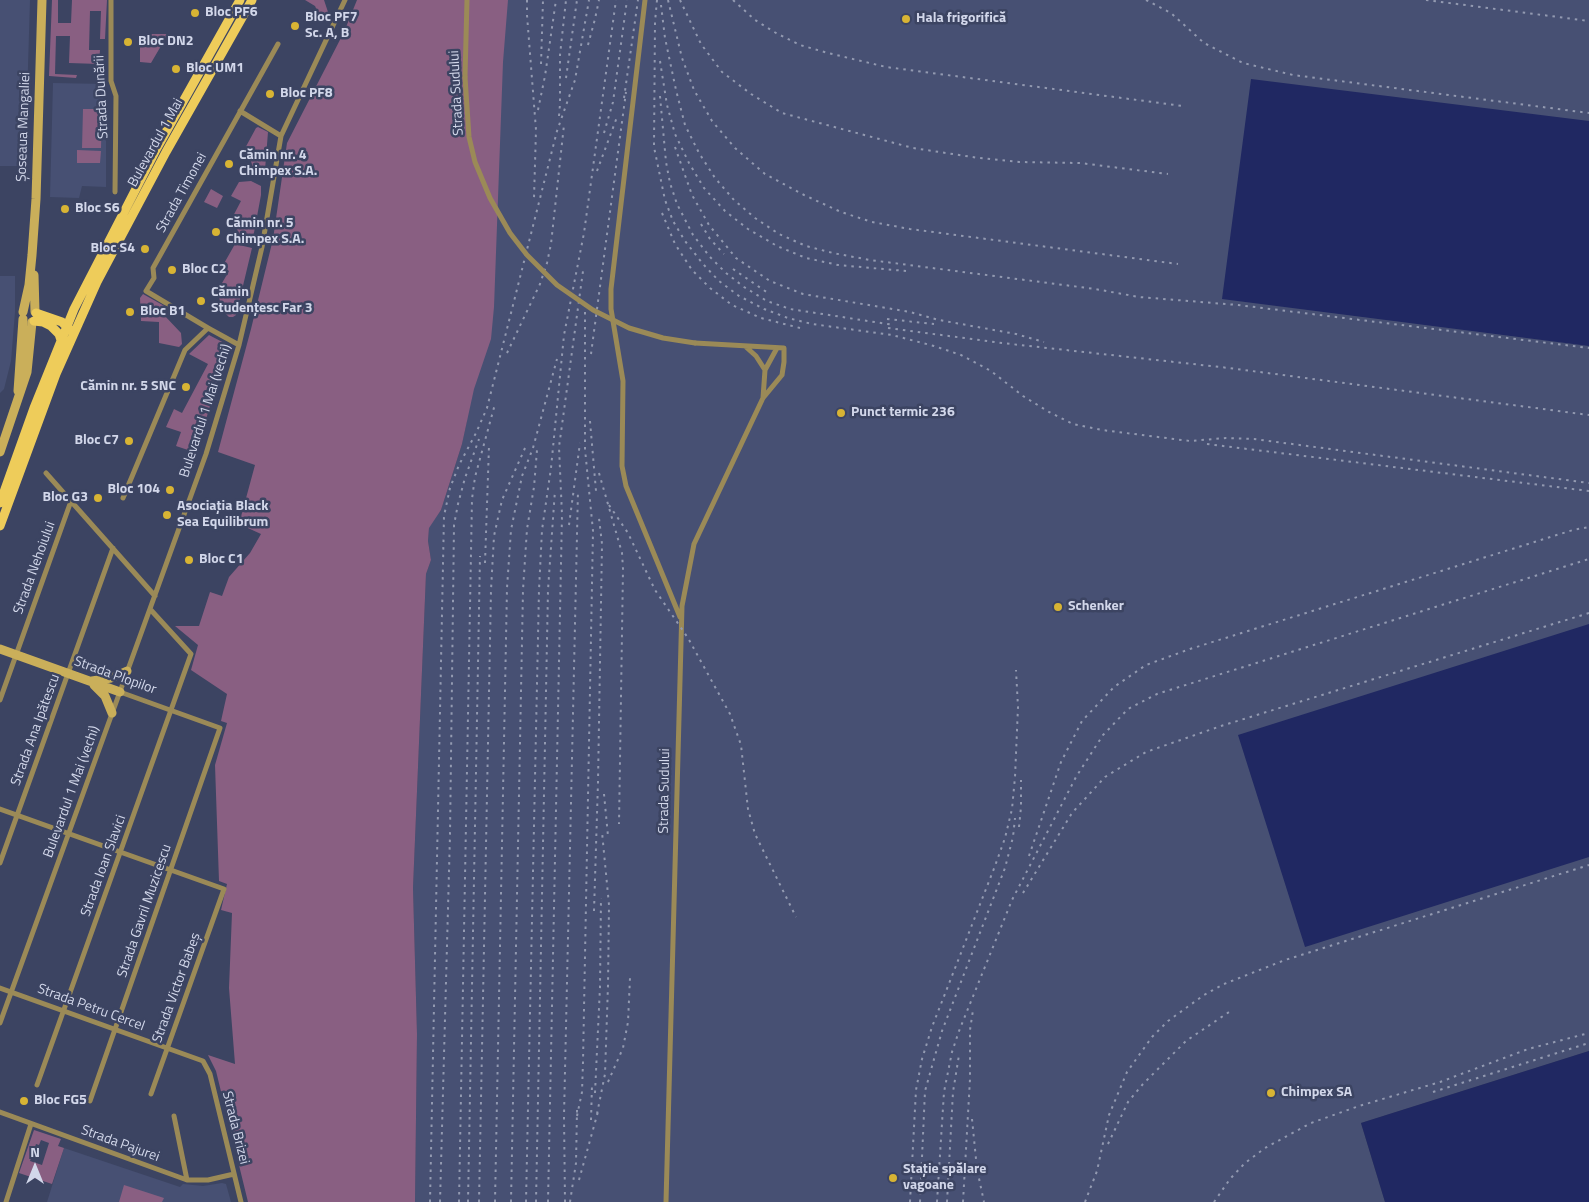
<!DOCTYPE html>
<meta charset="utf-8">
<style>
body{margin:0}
#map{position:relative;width:1589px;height:1202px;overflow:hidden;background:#3c4462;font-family:"Titillium Web",sans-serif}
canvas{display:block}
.north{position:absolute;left:10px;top:1142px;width:50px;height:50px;-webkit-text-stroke:4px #3c4462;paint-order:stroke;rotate:0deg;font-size:14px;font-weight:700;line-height:20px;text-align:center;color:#d2d7ea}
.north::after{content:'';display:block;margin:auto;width:18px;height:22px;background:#d2d7ea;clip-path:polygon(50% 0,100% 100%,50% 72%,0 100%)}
</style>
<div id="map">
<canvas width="1589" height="1202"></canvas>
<div class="north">N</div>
</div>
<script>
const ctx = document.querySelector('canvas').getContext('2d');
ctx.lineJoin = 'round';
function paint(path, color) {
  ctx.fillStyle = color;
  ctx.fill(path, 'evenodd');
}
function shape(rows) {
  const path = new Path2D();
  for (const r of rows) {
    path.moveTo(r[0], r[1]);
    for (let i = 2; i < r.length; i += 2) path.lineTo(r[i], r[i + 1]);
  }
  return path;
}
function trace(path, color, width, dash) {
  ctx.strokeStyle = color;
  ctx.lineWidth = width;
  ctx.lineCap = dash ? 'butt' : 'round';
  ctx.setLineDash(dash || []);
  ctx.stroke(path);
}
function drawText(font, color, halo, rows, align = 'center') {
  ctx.font = font + ' "Titillium Web",sans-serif';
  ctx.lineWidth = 5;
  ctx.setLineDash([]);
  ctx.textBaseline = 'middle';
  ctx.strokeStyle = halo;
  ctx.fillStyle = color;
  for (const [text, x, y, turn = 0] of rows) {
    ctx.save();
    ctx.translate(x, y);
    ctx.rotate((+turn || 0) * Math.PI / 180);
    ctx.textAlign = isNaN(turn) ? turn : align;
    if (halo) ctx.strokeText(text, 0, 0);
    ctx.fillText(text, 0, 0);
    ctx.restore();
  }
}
paint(shape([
 [0,0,30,0,25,166,0,166],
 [386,0,1589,0,1589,1051,1361,1123,1385,1202,415,1202,417,1034,413,888,426,574,431,560,428,541,429,527,441,510,462,444,467,420],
 [53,83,106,84,106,187,82,186,79,198,50,197],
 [0,276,15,276,15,312,11,361,4,389,0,393],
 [64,1148,180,1187,183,1184,203,1186,222,1183,226,1184,231,1202,47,1202]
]), '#475073');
paint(shape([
 [52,0,58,0,58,23,71,23,72,0,107,0,105,39,100,39,101,11,90,11,89,50,100,50,99,64,69,63,70,36,56,36,55,74,77,75,76,78,49,76],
 [305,0,324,0,328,12,326,18,320,17,315,6],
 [357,0,508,0,503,62,494,307,491,339,474,389,462,444,441,510,429,528,428,541,431,560,426,574,413,888,417,1034,415,1202,248,1202,216,1071,208,1055,235,1064,229,988,232,913,221,910,227,884,219,881,215,765,227,723,221,721,227,694,191,670,198,645,175,626,199,626,210,592,222,596,229,577,250,553,261,534,239,524,255,465,218,452,251,329,273,239,287,143,344,32],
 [140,34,168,34,151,63,140,62],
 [83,109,102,109,101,148,82,148],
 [258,127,268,132,265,170,263,174,253,170,250,156,243,152,256,128],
 [77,150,101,151,100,163,77,163],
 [251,181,261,186,261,195,253,238,251,240,245,240,241,236,231,220,241,201,231,196,239,182],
 [211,189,223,196,217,208,204,202],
 [235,244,252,248,236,315,233,317,229,317,223,311,220,302,218,290,229,271,222,267],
 [143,294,168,308,164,315,181,333,182,344,179,347,159,343,159,322,141,321,140,298],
 [209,335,228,345,191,470,182,467,188,450,176,446,181,432,166,427,174,409,182,413,208,364,189,354],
 [34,1130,61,1139,58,1146,64,1148,52,1184,19,1173],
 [41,1140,49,1143,42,1165,30,1161,36,1144,39,1145],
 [124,1185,164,1198,162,1202,119,1202]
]), '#895f82');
paint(shape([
 [1251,79,1589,121,1589,346,1222,299],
 [1589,624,1589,857,1305,947,1238,735],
 [1589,1051,1589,1202,1385,1202,1361,1123]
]), '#202862');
trace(shape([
 [111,0,111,81,116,96,115,192],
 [645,0,611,289,611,309,623,381,622,466,626,486,680,617],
 [465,77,467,0],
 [240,111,281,136],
 [208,328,146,291,154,278,153,268,278,44],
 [746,347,756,356,765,370],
 [763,398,765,370,777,348],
 [46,473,155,596],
 [123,498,185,350,208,328,239,345],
 [0,700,71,501],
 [0,809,224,889,151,1094],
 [0,863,113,548],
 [0,988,203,1061,210,1074,241,1202],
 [0,1023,206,454,239,345,262,247,281,136,345,0],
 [37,1085,191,654,150,609],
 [90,1101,220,728,120,692],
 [0,1112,187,1180,208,1180,234,1174],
 [174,1116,187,1180],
 [6,1202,31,1124],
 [666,1202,682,606,694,544,763,398,782,375,784,362,784,348,695,343]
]), '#9b8a57', 5);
trace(shape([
 [34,275,35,312],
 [23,312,29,285,32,255,36,199,42,0],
 [18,391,23,319],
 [0,452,27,372,32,322],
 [0,649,120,692],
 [92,681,111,678,127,671],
 [94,685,105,696,112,713]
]), '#caaf5a', 9);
trace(shape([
 [36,313,62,322,70,330],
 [34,321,43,322,51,326,59,334,61,340],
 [0,503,34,408,74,309,157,148,240,0],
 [0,526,56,374,97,282,166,152,252,0]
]), '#eecc5a', 9);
trace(shape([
 [527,0,527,15,536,130,534,198],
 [657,0,655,22,654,147,665,200,673,221,685,241,703,264,719,281,739,296,764,309,788,318,812,324,892,335,934,346,961,355,991,371,1023,396,1049,412,1073,424,1102,430,1190,441,1226,438,1254,439,1589,483],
 [668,0,682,58,694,90,712,121,735,148,765,174,804,195,841,212,872,222,910,229,1178,264],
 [680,0,701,44,722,72,751,94,782,113,913,148,979,158,1019,162,1080,163,1168,174],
 [733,0,755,20,776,33,800,45,828,53,886,67,1183,106],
 [1146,0,1171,13,1204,43,1243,63,1293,75,1589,113],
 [1426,0,1589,21],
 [661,5,665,38,676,90,685,125,699,153,715,178,734,200,755,218,779,234,806,246,833,253,870,260,1095,289,1139,297,1238,305,1589,348],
 [588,45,595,19,599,0],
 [660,61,667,105,675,134,689,163,704,188,725,211,748,229,777,246,806,258,838,265,906,271],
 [541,64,543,0],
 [566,78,577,0],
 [660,96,666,162,670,183,677,204,693,235,710,257,726,273,744,287,767,301,790,309,894,325],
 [624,98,638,0],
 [538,110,545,76,556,0],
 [559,116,560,104,560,55,566,0],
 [604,133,613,102,627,0],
 [675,147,692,195,709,225,736,258,770,281,803,294,910,312,939,320,1016,334,1044,342],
 [597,171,617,117],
 [662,213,675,244,692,270,710,288,732,305,761,318,800,328],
 [701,224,710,239,724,254],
 [733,269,768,293],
 [887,319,934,324],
 [888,328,1002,343,1229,368,1589,415],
 [507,353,540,284,547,263,551,244,564,125],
 [591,354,626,92],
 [590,421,596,491],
 [1207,444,1589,491],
 [599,473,622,553,623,569,619,824],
 [609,505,628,533,655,590,688,638,730,714,741,745,748,809,755,834,796,917],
 [569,525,580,443],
 [485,563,489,446],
 [604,794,608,836],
 [1019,827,1021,807,1021,780],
 [1029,856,1061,762,1082,721,1114,687,1146,665,1190,649,1573,530,1589,527],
 [1023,893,1072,813,1105,777,1146,752,1221,726,1589,613],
 [594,911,598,782,602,544,599,518],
 [608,1082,623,1048,628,1022,630,978],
 [1433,1092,1589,1043],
 [595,1093,600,987,601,898],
 [597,1114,605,1074,608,985,609,905,602,832],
 [577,1116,582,1092,583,1062,593,531,585,449,585,303],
 [972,1119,977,1169,984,1202],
 [591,1120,592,1085],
 [1108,1144,1128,1102,1143,1084,1186,1041,1232,1010],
 [579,1180,599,1108],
 [430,1202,444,516,450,488,459,465,476,433,487,408,557,131,575,80,589,0],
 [440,1202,450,835,454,525,458,504,465,478,479,439],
 [459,1202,472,499,475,477,495,404],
 [468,1202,480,556],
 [479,1202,491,590,494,536,502,500,525,448],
 [495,1202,507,588,511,530,522,476,533,448,557,359],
 [511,1202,523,590,527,529,534,487,537,450],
 [526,1202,539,590,542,530,551,468,564,335,584,233,616,0],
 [536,1202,548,590,555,490],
 [548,1202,562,515,559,447,583,271],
 [565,1202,564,1116,578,490],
 [570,1202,576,1163,577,1110],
 [910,1202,916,1090,922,1059,932,1027,995,866,1005,838,1012,809,1015,777,1018,707,1016,670],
 [920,1202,925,1091,942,1031,1005,868,1013,837,1015,818],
 [937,1202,944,1092,952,1052,959,1031,1012,900,1076,777,1103,735,1128,709,1157,694,1589,559],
 [947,1202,953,1092,959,1055],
 [963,1202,970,1079,970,1030,973,1010],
 [1085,1202,1097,1171,1109,1115,1127,1072,1152,1037,1168,1021,1204,995,1224,984,1285,960,1589,865],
 [1214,1202,1230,1179,1245,1163,1265,1148,1311,1123,1359,1106,1440,1082,1528,1049,1589,1033]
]), '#939ab1', 2, [2.5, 5]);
trace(shape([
 [465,77,469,137,475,162,490,198,510,233,527,255,557,285,593,310,629,328,663,338,695,343]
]), '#9b8a57', 5);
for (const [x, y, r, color] of [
 [195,13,5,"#d8b434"],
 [906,19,5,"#d8b434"],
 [295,26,5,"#d8b434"],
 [128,42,5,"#d8b434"],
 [176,69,5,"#d8b434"],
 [270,94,5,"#d8b434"],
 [229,164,5,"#d8b434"],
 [65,209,5,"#d8b434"],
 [216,232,5,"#d8b434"],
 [145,249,5,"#d8b434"],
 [172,270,5,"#d8b434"],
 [201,301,5,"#d8b434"],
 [130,312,5,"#d8b434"],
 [186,387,5,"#d8b434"],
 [841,413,5,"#d8b434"],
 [129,441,5,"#d8b434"],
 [170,490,5,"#d8b434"],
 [98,498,5,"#d8b434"],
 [167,515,5,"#d8b434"],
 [189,560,5,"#d8b434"],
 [1058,607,5,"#d8b434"],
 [1271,1093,5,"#d8b434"],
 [24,1101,5,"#d8b434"],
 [893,1178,5,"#d8b434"]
]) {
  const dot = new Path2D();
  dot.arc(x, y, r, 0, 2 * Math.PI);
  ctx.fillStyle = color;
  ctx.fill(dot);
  trace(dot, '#3c4462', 2);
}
drawText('bold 14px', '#d2d7ea', '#3c4462', [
 ["Bloc PF6",205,13],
 ["Bloc PF7",305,18],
 ["Sc. A, B",305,34],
 ["Hala frigorifică",916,19],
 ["Bloc DN2",138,42],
 ["Bloc UM1",186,69],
 ["Bloc PF8",280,94],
 ["Cămin nr. 4",239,156],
 ["Chimpex S.A.",239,172],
 ["Bloc S6",75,209],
 ["Cămin nr. 5",226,224],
 ["Chimpex S.A.",226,240],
 ["Bloc S4",135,249,"right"],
 ["Bloc C2",182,270],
 ["Cămin",211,293],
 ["Studențesc Far 3",211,309],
 ["Bloc B1",140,312],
 ["Cămin nr. 5 SNC",176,387,"right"],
 ["Punct termic 236",851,413],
 ["Bloc C7",119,441,"right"],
 ["Bloc 104",160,490,"right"],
 ["Bloc G3",88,498,"right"],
 ["Asociația Black",177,507],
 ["Sea Equilibrum",177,523],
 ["Bloc C1",199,560],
 ["Schenker",1068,607],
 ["Chimpex SA",1281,1093],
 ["Bloc FG5",34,1101],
 ["Stație spălare",903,1170],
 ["vagoane",903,1186]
], 'left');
drawText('14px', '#d2d7ea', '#3c4462', [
 ["Strada Sudului",457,93,-93],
 ["Strada Dunării",102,97,-93],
 ["Șoseaua Mangaliei",24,127,-88],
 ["Bulevardul 1 Mai",156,143,-61],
 ["Strada Timonei",182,193,-61],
 ["Bulevardul 1 Mai (vechi)",206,411,-72],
 ["Strada Nehoiului",35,568,-70],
 ["Strada Plopilor",115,676,20],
 ["Strada Ana Ipătescu",36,730,-70],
 ["Strada Sudului",665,791,-89],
 ["Bulevardul 1 Mai (vechi)",72,792,-70],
 ["Strada Ioan Slavici",104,866,-70],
 ["Strada Gavril Muzicescu",145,911,-71],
 ["Strada Victor Babeș",177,988,-70],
 ["Strada Petru Cercel",91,1008,20],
 ["Strada Brizei",235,1128,76],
 ["Strada Pajurei",120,1144,20]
]);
</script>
